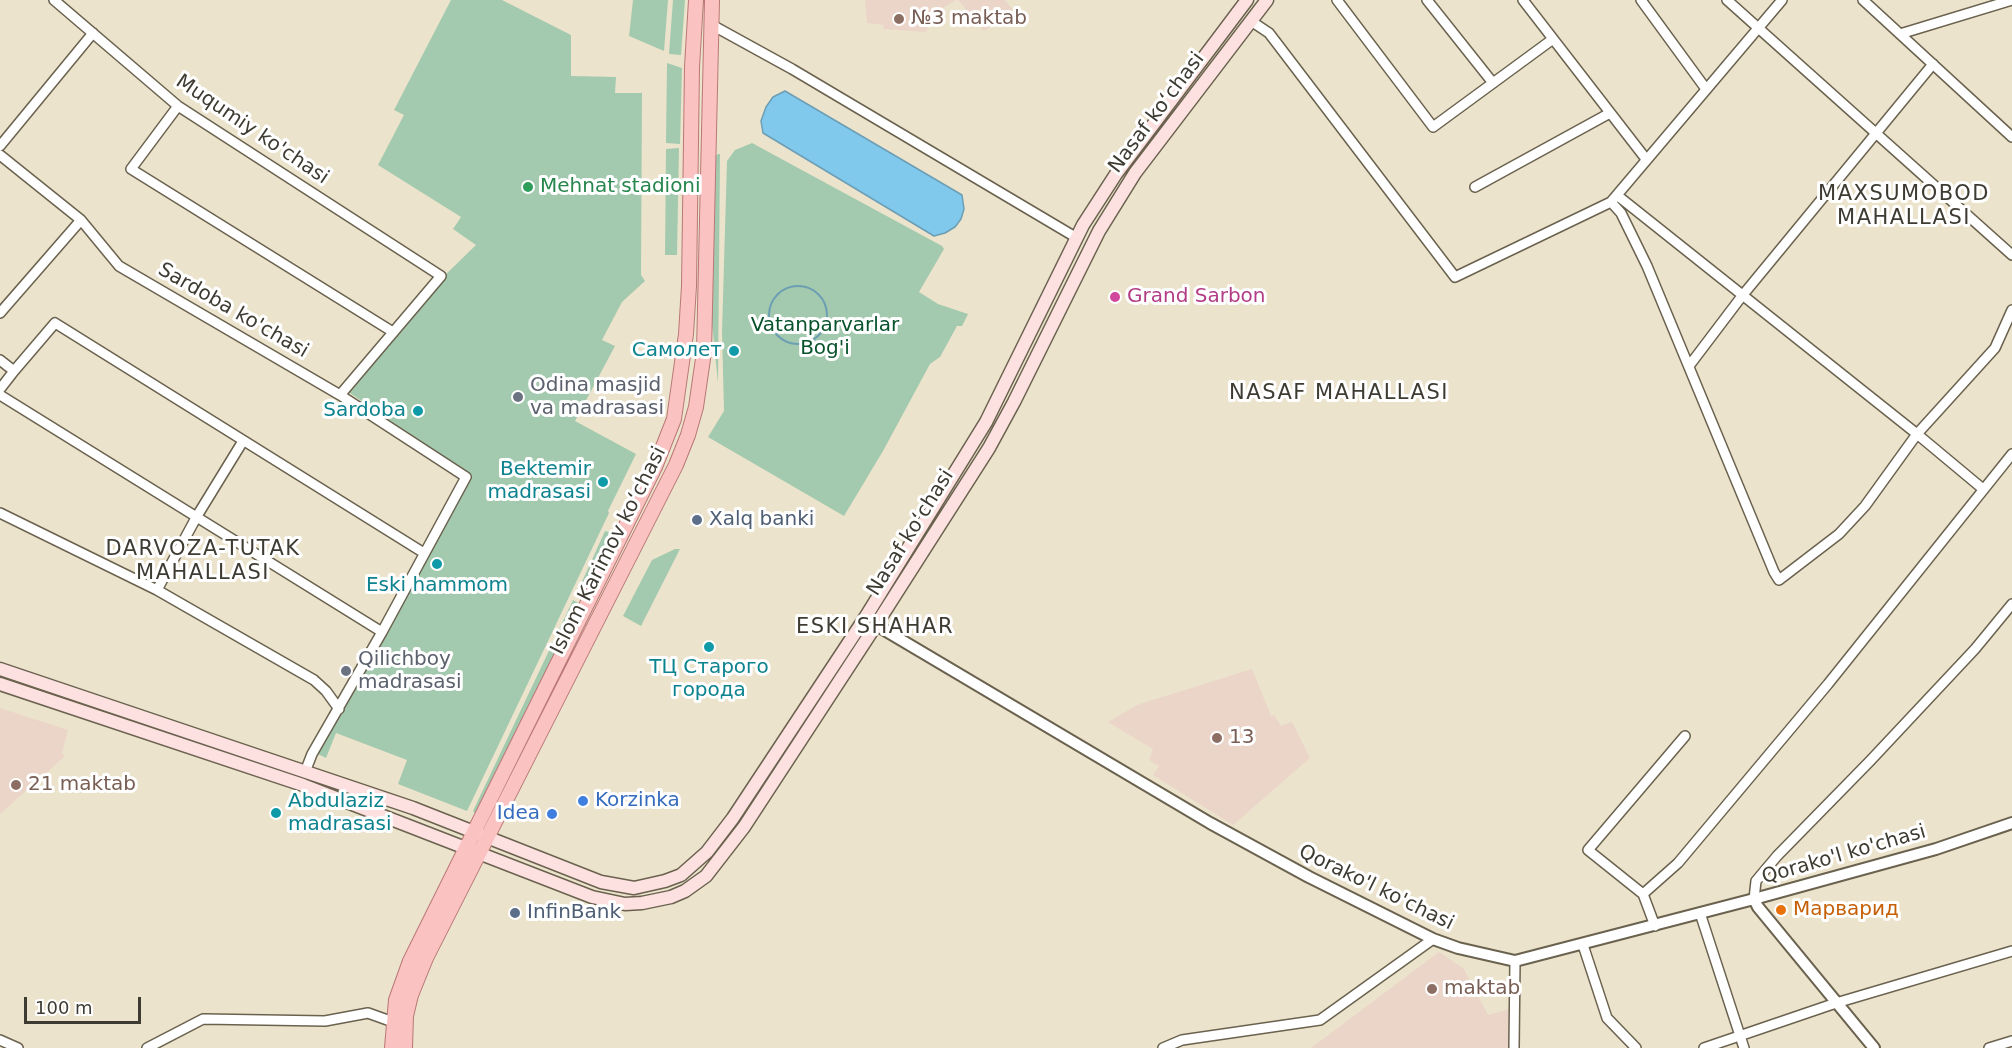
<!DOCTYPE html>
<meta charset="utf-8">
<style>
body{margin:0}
#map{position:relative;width:2012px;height:1048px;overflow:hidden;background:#ece3cc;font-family:"DejaVu Sans",sans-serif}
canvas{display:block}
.scale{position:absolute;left:24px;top:997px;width:117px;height:27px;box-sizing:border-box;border:3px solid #3e3b32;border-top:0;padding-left:8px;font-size:18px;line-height:21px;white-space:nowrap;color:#3e3b32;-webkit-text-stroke:4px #fff;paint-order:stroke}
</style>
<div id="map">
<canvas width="2012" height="1048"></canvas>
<div class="scale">100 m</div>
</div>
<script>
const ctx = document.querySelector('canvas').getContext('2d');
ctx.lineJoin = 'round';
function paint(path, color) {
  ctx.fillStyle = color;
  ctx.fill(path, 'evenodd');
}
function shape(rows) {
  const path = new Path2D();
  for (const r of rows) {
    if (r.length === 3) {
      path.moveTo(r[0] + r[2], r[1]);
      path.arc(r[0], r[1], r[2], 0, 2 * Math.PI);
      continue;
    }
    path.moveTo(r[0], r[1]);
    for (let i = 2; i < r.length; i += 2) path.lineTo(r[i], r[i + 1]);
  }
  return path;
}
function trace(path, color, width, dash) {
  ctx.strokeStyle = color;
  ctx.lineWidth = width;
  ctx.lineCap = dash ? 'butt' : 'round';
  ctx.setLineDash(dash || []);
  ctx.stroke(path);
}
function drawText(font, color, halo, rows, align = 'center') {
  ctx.font = font + ' "DejaVu Sans",sans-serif';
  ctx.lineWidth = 6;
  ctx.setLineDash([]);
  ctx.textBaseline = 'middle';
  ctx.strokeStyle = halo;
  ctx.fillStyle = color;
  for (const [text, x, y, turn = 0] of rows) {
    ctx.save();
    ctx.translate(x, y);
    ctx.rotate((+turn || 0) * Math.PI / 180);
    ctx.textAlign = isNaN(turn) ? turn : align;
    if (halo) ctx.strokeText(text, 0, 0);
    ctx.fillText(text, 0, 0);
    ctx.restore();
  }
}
paint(shape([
 [865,0,956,0,933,14,926,32,883,29,884,25,867,23],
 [958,0,1005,0,1013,10,984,31],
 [1252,669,1271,716,1274,715,1281,726,1292,722,1310,758,1233,825,1153,775,1159,766,1149,760,1153,749,1108,722,1137,705],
 [0,708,68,730,62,753,65,756,0,814],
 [1439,952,1464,969,1488,1015,1510,1009,1510,1048,1311,1048]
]), '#ead5c8');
paint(shape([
 [451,0,502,0,571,35,571,76,616,77,615,93,642,93,641,275,645,281,622,302,602,340,615,346,575,421,636,454,608,511,609,513,467,811,398,784,407,760,336,733,326,758,318,754,471,476,347,391,440,280,476,245,453,229,461,217,378,165,404,115,394,110],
 [633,0,668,0,664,51,629,36],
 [673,0,685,0,681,55,669,54],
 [667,63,682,68,680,144,666,143],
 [752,143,942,246,944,249,919,292,938,304,968,314,962,326,957,326,940,357,930,364,883,451,844,516,708,437,724,411,722,332,727,161,735,150],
 [679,148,677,255,665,255,666,149],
 [718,154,720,154,718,383,712,323,713,159],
 [605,531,609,532,610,543,584,597,576,595],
 [675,549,680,549,641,626,623,616,652,560],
 [573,600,580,604,475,813,473,811]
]), '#a3caae');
const water = shape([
 [785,91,962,195,964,209,961,219,955,227,945,233,934,236,763,133,761,121,766,107,773,97,785,91]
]);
paint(water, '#80c8ec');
trace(water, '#6c9eb4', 1.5);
trace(shape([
 [798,315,29]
]), '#6c9eb4', 2);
const minor = shape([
 [54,0,178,106,441,276,340,395],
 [1337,0,1433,127,1553,39],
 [1427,0,1493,83],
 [1523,0,1646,159],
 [1641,0,1706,89],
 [1727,0,2012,255],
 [1863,0,2012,137],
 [1251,21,1269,33,1455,277,1611,202,1782,0],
 [712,25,792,69,1077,238],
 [1900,34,2012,0],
 [178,106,131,169,393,332],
 [0,146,93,33],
 [0,155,81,220,119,266,340,395,466,477,382,632,312,754,305,772],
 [1475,187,1610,113],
 [1618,196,1917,434,1983,489],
 [1611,202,1621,213,1647,266,1774,572,1779,580,1839,534,1865,506,1917,434,1995,348,2012,310],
 [0,313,81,220],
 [0,360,14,371,0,389],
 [1689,366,1742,296,1933,64],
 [14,371,55,323,424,553],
 [0,395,382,632],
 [0,513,157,590,314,680,326,691,339,709],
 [157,590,197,516,243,441],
 [1643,894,1588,850,1685,736],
 [1754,899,1756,881,1777,856,1870,761,1975,649,2012,604],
 [1700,913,1744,1048],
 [1655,926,1643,894,1678,863,1828,684,2012,454],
 [1583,945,1607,1018,1636,1048],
 [0,1040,18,1048],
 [147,1048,203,1019,325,1021,368,1013,393,1022],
 [1163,1048,1182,1040,1320,1020,1433,939],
 [1514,1048,1515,961],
 [1704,1048,1836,1003,2012,951],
 [1989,1048,2012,1041]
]);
const tertiary = shape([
 [876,625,1210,823,1309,877,1433,939,1458,948,1515,961,1754,899,1936,849,2012,823],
 [1754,899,1758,907,1874,1048]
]);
const secondary = shape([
 [0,669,413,808,601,882,634,888,665,881,681,875,707,852,733,818,865,618,986,422,1083,225,1116,174,1247,0],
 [0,684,303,785,592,897,625,904,642,903,671,897,685,891,706,876,744,827,876,625,989,448,1014,402,1099,231,1135,173,1267,0]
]);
const primary = shape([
 [392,1048,396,1000,410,961,655,467,674,419,686,334,689,286,692,67,696,0],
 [405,1048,406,1016,411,995,426,958,676,465,688,435,696,407,704,352,712,0]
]);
trace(minor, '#6a624e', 12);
trace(tertiary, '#6a624e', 14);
trace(secondary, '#6a624e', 15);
trace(primary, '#b87875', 16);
trace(minor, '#fff', 9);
trace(tertiary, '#fff', 10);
trace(secondary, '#fde0e0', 12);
trace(primary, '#fbc2c2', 14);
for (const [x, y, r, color] of [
 [899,19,6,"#8d6e63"],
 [528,187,6,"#2e9e5b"],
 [1115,297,6,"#d1479c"],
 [734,351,6,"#0f9aa8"],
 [518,397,6,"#6b7280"],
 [418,411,6,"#0f9aa8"],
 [603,482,6,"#0f9aa8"],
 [697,520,6,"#5c6f8a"],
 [437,564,6,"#0f9aa8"],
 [709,647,6,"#0f9aa8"],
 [346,671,6,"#6b7280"],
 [1217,738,6,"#8d6e63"],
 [16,785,6,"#8d6e63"],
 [583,801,6,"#3f7fe0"],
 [276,813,6,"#0f9aa8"],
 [552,814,6,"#3f7fe0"],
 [1781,910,6,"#e8710a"],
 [515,913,6,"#5c6f8a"],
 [1432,989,6,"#8d6e63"]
]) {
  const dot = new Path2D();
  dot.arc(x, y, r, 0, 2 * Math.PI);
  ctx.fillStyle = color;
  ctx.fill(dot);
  trace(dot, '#fff', 2);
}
drawText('20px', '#785e54', '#fff', [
 ["№3 maktab",911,19],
 ["13",1229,738],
 ["21 maktab",28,785],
 ["maktab",1444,989]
], 'left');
drawText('20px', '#3e3b32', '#fff', [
 ["Nasaf ko‘chasi",1157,113,-53],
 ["Muqumiy ko'chasi",252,130,34],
 ["Sardoba ko'chasi",233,311,30],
 ["Nasaf ko‘chasi",911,533,-58],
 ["Islom Karimov ko‘chasi",609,551,-63],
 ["Qorako'l ko'chasi",1844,855,-16],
 ["Qorako'l ko'chasi",1376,888,26]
]);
drawText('20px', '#27864d', '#fff', [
 ["Mehnat stadioni",540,187]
], 'left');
drawText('20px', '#b23c85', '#fff', [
 ["Grand Sarbon",1127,297]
], 'left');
drawText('20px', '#08532c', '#fff', [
 ["Vatanparvarlar",825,326],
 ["Bog'i",825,349]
]);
drawText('20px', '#0d838f', '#fff', [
 ["Самолет",722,351],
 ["Sardoba",406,411],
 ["Bektemir",591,470],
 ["madrasasi",591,493],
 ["Eski hammom",437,586,"center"],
 ["ТЦ Старого",709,668,"center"],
 ["города",709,691,"center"],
 ["Abdulaziz",288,802,"left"],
 ["madrasasi",288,825,"left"]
], 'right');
drawText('20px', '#5b616d', '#fff', [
 ["Odina masjid",530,386],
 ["va madrasasi",530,409],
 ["Qilichboy",358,660],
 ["madrasasi",358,683]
], 'left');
drawText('20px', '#4e5e75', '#fff', [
 ["Xalq banki",709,520],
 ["InfinBank",527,913]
], 'left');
drawText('20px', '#366cbe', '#fff', [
 ["Korzinka",595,801],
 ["Idea",540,814,"right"]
], 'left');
drawText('20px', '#c56008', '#fff', [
 ["Марварид",1793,910]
], 'left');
ctx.letterSpacing = '1.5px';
drawText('21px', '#3e3b32', '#fff', [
 ["MAXSUMOBOD",1904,195],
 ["MAHALLASI",1904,219],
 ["NASAF MAHALLASI",1339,394],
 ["DARVOZA-TUTAK",203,550],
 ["MAHALLASI",203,574],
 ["ESKI SHAHAR",875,628]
]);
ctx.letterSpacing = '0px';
</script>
